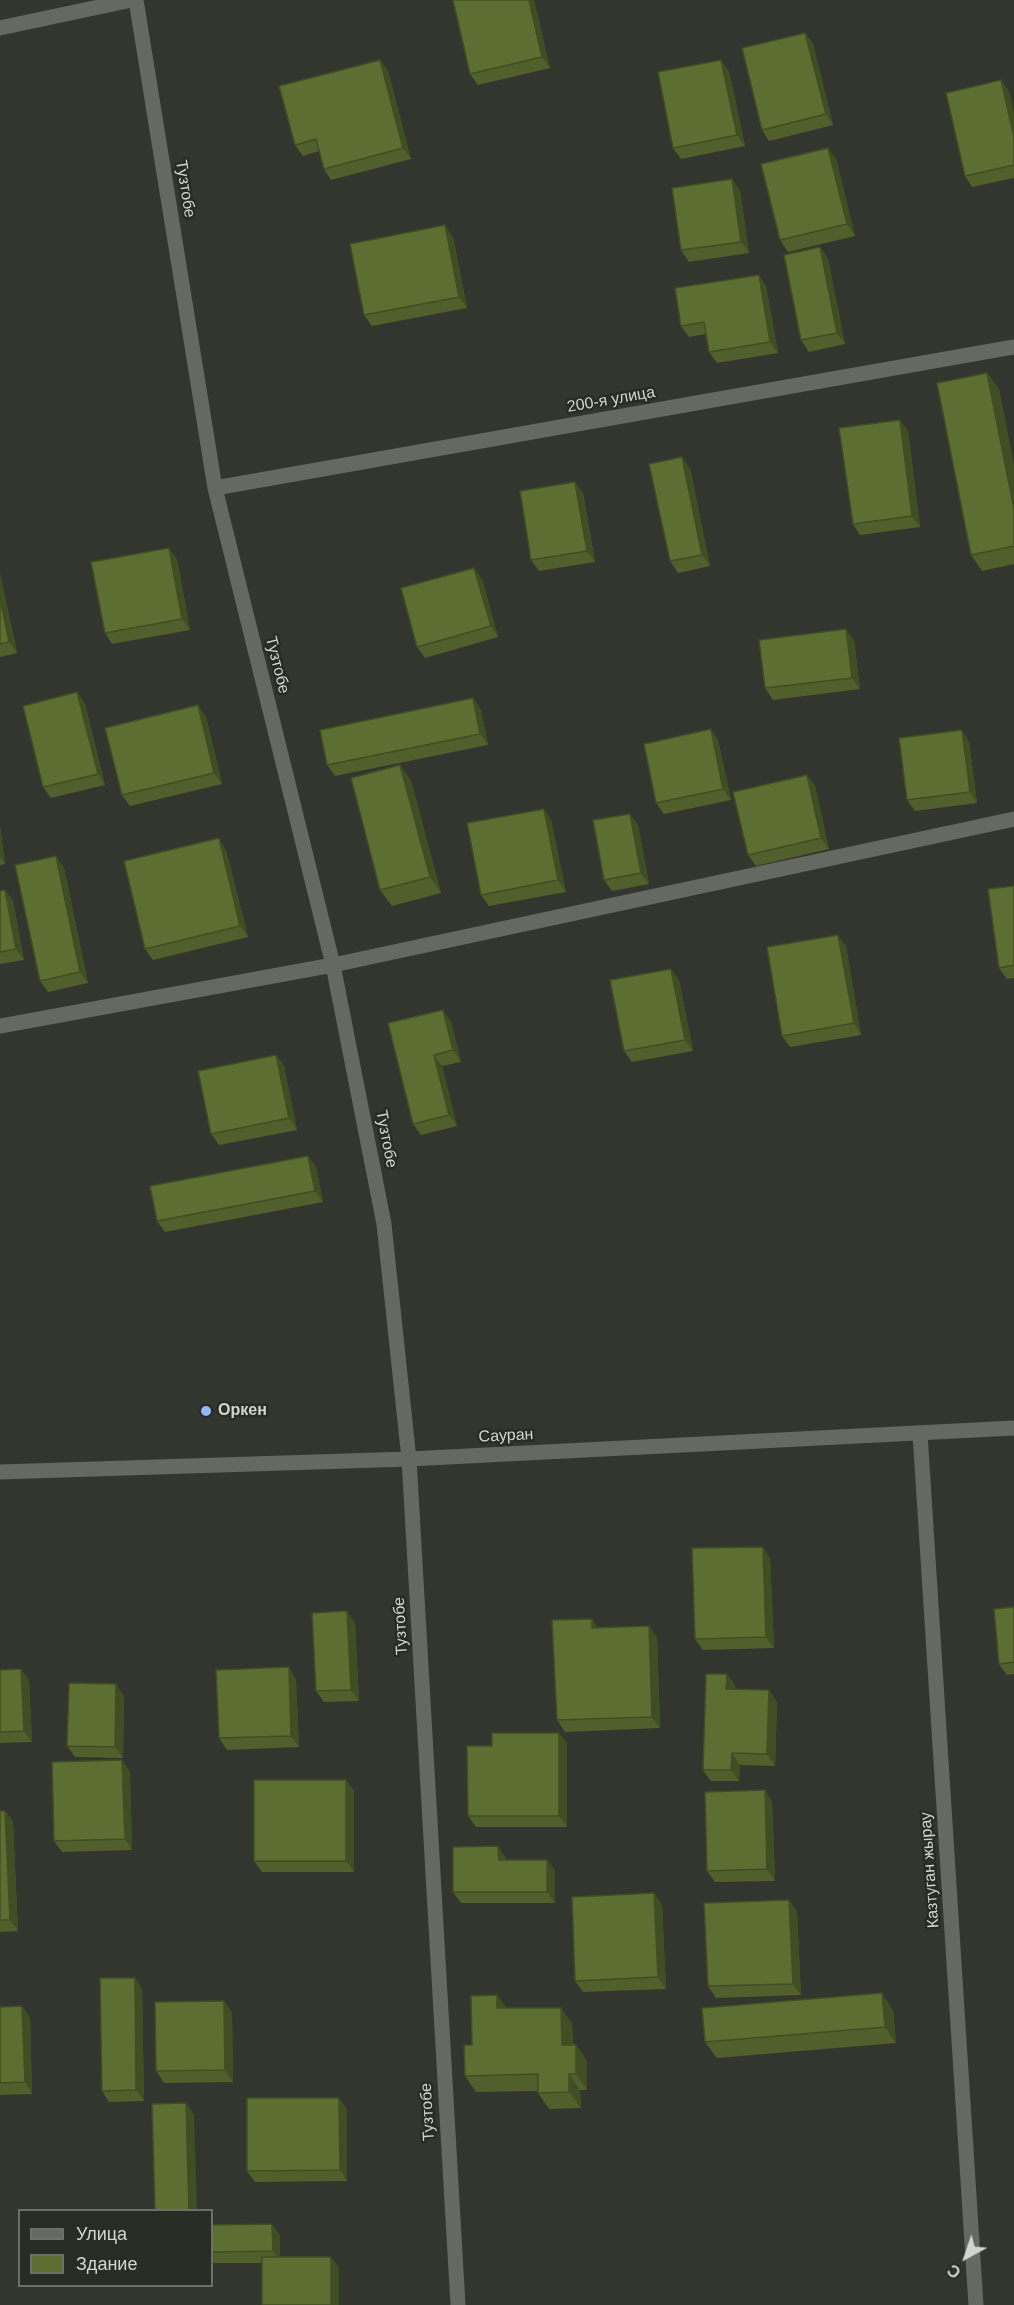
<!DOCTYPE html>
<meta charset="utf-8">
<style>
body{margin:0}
#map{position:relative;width:1014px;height:2305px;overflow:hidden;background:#33352f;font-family:Helvetica,sans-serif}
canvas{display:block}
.legend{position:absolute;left:18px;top:2209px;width:195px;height:78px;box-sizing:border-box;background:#292b25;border:2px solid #6d6f6a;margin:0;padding:8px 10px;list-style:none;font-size:18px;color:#d3d5d1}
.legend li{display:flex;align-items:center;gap:12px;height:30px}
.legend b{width:30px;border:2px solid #6d6f6a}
.north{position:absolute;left:936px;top:2227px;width:60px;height:60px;-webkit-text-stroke:4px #292b25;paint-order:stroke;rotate:220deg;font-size:16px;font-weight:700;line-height:24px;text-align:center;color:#d3d5d1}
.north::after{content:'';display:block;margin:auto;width:21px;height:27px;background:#d3d5d1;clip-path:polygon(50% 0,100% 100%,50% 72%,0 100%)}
</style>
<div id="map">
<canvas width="1014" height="2305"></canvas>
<ul class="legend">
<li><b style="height:8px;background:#666962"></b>Улица</li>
<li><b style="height:16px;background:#5d6e32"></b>Здание</li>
</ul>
<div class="north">С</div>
</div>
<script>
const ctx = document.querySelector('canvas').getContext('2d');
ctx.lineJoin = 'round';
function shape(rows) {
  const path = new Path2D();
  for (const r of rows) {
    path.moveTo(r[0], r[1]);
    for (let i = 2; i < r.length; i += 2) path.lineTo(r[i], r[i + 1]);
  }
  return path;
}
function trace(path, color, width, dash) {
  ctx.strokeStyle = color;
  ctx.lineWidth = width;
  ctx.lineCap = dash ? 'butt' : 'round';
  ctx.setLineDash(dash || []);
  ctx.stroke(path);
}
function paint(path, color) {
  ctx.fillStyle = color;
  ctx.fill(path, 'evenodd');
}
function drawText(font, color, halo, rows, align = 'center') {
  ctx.font = font + ' Helvetica,sans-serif';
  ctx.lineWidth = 5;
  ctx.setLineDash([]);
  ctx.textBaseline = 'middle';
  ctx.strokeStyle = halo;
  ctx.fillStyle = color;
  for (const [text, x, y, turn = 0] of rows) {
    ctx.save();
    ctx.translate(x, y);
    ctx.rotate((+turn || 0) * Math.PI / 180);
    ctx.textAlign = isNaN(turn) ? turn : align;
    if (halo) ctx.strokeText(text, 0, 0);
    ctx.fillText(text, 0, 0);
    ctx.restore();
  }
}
trace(shape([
 [0,28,132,0]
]), '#666962', 15);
trace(shape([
 [136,0,215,488,333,965,384,1224,409,1459,458,2305],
 [215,488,1014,347],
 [0,1026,333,965,1014,819],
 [920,1434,976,2305],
 [0,1472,409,1459,1014,1428]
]), '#666962', 15);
paint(shape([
 [453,0,534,0,550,68,478,85,470,74],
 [805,33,813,44,833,125,769,141,762,130],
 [380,60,388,71,411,159,331,180,324,169,319,151,303,156,295,145],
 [729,71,745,146,681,159,673,148],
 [1001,80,1009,92,1014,113,1014,178,972,187,965,176],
 [836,159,855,236,788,252,780,240],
 [740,190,749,253,689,262,681,250],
 [453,237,467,308,372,326,364,315],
 [820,247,828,259,845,344,809,352,801,340],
 [766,286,778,353,717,363,709,352,706,334,689,337,681,326],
 [987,373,999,389,1014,467,1014,564,982,571,971,555],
 [908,431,920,527,860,535,853,524],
 [690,468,710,566,678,573,670,561],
 [583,493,595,562,539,571,531,560],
 [177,559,190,630,112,644,105,633],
 [0,574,17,653,0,657],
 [482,579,498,637,425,658,417,647],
 [854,640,860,689,773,700,765,688],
 [77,692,85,704,105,785,51,798,43,787],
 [473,698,481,710,488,745,335,776,327,765],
 [206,717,222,784,130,806,122,795],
 [718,740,731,800,664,814,656,803],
 [969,741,977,803,915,811,907,800],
 [400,765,411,781,441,893,392,906,380,890],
 [807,775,815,786,829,849,756,866,748,855],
 [630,814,638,825,649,884,612,891,604,880],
 [551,820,566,892,489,906,481,895],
 [0,826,5,864,0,865],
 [226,850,248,937,153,960,145,949],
 [56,856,64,868,88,983,48,992,40,981],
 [1014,886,1014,978,1007,979,999,968],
 [5,890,13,901,24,960,0,964,0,891],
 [846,946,861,1035,790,1047,782,1036],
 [679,980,693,1051,632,1062,624,1051],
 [451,1022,461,1062,442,1066,457,1126,421,1135,413,1124,388,1023],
 [276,1055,284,1066,297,1130,219,1145,211,1134],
 [308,1156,316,1167,323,1202,165,1232,157,1221],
 [770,1558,774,1648,703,1650,695,1639],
 [1014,1607,1014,1674,1007,1675,999,1664],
 [355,1623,359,1701,324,1702,316,1691],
 [649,1626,657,1638,660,1728,565,1732,557,1720,598,1628],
 [21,1669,29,1680,32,1742,0,1743,0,1670],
 [296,1679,299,1747,227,1750,219,1738],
 [735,1685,735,1689,769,1690,777,1702,775,1766,740,1765,739,1781,711,1781,703,1770],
 [124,1696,123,1758,75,1757,67,1746],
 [559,1733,567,1744,567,1827,476,1827,468,1816,492,1746],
 [122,1760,130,1772,132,1850,62,1852,54,1841],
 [346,1780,354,1791,354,1872,262,1872,254,1861],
 [765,1790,772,1802,775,1881,715,1882,707,1871],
 [0,1811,5,1811,13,1822,18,1931,0,1932],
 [506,1858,506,1860,547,1860,555,1871,555,1903,461,1903,453,1892],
 [654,1893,662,1905,666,1989,583,1992,575,1981],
 [797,1911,801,1995,716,1998,708,1986],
 [142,1989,144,2101,109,2102,102,2091],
 [497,1995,506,2008,561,2008,572,2024,573,2045,576,2045,587,2061,587,2090,580,2090,581,2108,549,2109,538,2093,538,2091,476,2092,465,2076,472,2045],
 [22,2006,30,2018,32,2094,0,2095,0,2007],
 [893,2010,896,2043,717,2058,705,2042],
 [232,2012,233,2082,164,2083,156,2071],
 [347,2109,347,2181,255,2182,247,2171],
 [212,2225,280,2235,280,2257,331,2257,339,2268,339,2305,262,2305,262,2263,214,2263,212,2260]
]), '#505f2b');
paint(shape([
 [529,0,534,0,550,68,542,57],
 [805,33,813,44,833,125,826,114],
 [380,60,388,71,411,159,403,148],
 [721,60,729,71,745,146,737,135],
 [1001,80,1009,92,1014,113,1014,137],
 [828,148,836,159,855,236,847,224],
 [732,179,740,190,749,253,741,242],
 [445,225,453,237,467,308,459,297],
 [820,247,828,259,845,344,837,333],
 [759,275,766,286,778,353,770,342],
 [987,373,999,389,1014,467,1014,509],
 [900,420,908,431,920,527,912,516],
 [682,457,690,468,710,566,702,555],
 [575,482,583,493,595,562,587,551],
 [169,548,177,559,190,630,182,619],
 [474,568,482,579,498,637,491,626],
 [0,574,17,653,9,642,0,598],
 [846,629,854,640,860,689,852,678],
 [77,692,85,704,105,785,98,774],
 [473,698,481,710,488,745,480,734],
 [198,705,206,717,222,784,214,773],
 [711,729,718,740,731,800,723,789],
 [962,730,969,741,977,803,970,792],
 [400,765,411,781,441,893,430,877],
 [807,775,815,786,829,849,821,838],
 [544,809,551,820,566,892,558,880],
 [630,814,638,825,649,884,641,873],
 [0,826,5,864,0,857],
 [219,838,226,850,248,937,240,926],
 [56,856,64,868,88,983,80,972],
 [5,890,13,901,24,960,16,949],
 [838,935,846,946,861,1035,854,1023],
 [671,969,679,980,693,1051,685,1040],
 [443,1010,451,1022,461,1062,453,1050],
 [276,1055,284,1066,297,1130,289,1118],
 [434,1055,442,1066,457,1126,449,1115],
 [308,1156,316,1167,323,1202,315,1191],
 [763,1547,770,1558,774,1648,766,1637],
 [347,1611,355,1623,359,1701,351,1690],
 [592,1619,600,1630,592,1628],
 [649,1626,657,1638,660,1728,652,1717],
 [289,1667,296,1679,299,1747,291,1736],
 [21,1669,29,1680,32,1742,24,1731],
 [727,1674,735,1685,734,1700,726,1689],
 [116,1684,124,1696,123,1758,115,1747],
 [769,1690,777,1702,775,1766,767,1754],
 [559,1733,567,1744,567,1827,559,1816],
 [732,1753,740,1765,739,1781,731,1770],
 [122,1760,130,1772,132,1850,125,1839],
 [346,1780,354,1791,354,1872,346,1861],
 [765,1790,772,1802,775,1881,767,1869],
 [5,1811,13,1822,18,1931,10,1920],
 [498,1846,506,1858,507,1871,499,1860],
 [547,1860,555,1871,555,1903,547,1892],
 [654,1893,662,1905,666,1989,658,1977],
 [789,1900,797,1911,801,1995,793,1984],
 [135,1978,142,1989,144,2101,136,2090],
 [882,1993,893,2010,896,2043,885,2027],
 [497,1995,508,2012,497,2008],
 [224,2001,232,2012,233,2082,225,2070],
 [22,2006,30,2018,32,2094,25,2082],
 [561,2008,572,2024,573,2061,562,2045],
 [576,2045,587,2061,587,2090,576,2074],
 [569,2074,580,2090,581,2108,569,2092],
 [339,2098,347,2109,347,2181,340,2170],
 [186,2103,194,2114,197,2211,189,2211],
 [272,2224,280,2235,280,2263,273,2251],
 [331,2257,339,2268,339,2305,331,2305]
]), '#414d23');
const building = shape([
 [453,0,529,0,542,57,470,74,453,0],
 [805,33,826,114,762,130,742,48,805,33],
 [380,60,403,148,324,169,316,139,295,145,279,86,380,60],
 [721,60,737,135,673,148,658,72,721,60],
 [1001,80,1014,137,1014,165,965,176,946,93,1001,80],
 [828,148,847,224,780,240,761,164,828,148],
 [732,179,741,242,681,250,672,188,732,179],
 [445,225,459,297,364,315,350,244,445,225],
 [820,247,837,333,801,340,784,255,820,247],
 [759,275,770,342,709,352,704,322,681,326,675,288,759,275],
 [987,373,1014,509,1014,546,971,555,937,383,987,373],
 [900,420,912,516,853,524,839,428,900,420],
 [682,457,702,555,670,561,649,464,682,457],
 [575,482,587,551,531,560,520,491,575,482],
 [169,548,182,619,105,633,91,562,169,548],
 [474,568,491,626,417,647,401,588,474,568],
 [0,598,9,642,0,644,0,598],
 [846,629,852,678,765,688,759,640,846,629],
 [77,692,98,774,43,787,23,706,77,692],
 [473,698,480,734,327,765,320,730,473,698],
 [198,705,214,773,122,795,105,728,198,705],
 [711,729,723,789,656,803,644,744,711,729],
 [962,730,970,792,907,800,899,738,962,730],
 [400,765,430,877,380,890,351,778,400,765],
 [807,775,821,838,748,855,733,792,807,775],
 [544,809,558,880,481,895,467,823,544,809],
 [630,814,641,873,604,880,593,820,630,814],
 [219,838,240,926,145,949,124,861,219,838],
 [56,856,80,972,40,981,15,865,56,856],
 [1014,886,1014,965,999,968,988,889,1014,886],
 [5,890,16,949,0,952,0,891,5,890],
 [838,935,854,1023,782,1036,767,947,838,935],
 [671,969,685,1040,624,1051,610,980,671,969],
 [443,1010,453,1050,434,1055,449,1115,413,1124,388,1023,443,1010],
 [276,1055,289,1118,211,1134,198,1071,276,1055],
 [308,1156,315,1191,157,1221,150,1186,308,1156],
 [763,1547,766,1637,695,1639,692,1548,763,1547],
 [1014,1607,1014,1662,999,1664,994,1609,1014,1607],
 [347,1611,351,1690,316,1691,312,1613,347,1611],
 [592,1619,592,1628,649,1626,652,1717,557,1720,552,1620,592,1619],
 [289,1667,291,1736,219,1738,216,1670,289,1667],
 [21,1669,24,1731,0,1732,0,1670,21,1669],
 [706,1674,727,1674,726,1689,769,1690,767,1754,732,1753,731,1770,703,1770,706,1674],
 [69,1683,116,1684,115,1747,67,1746,69,1683],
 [492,1733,559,1733,559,1816,468,1816,467,1746,492,1746,492,1733],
 [122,1760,125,1839,54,1841,52,1762,122,1760],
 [254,1780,346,1780,346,1861,254,1861,254,1780],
 [765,1790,767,1869,707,1871,705,1792,765,1790],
 [0,1811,5,1811,10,1920,0,1920,0,1811],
 [498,1846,499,1860,547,1860,547,1892,453,1892,453,1847,498,1846],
 [654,1893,658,1977,575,1981,572,1897,654,1893],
 [789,1900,793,1984,708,1986,704,1903,789,1900],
 [100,1978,135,1978,136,2090,102,2091,100,1978],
 [882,1993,885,2027,705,2042,702,2008,882,1993],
 [497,1995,497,2008,561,2008,562,2045,576,2045,576,2074,569,2074,569,2092,538,2093,538,2074,465,2076,464,2045,472,2045,471,1996,497,1995],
 [224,2001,225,2070,156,2071,155,2002,224,2001],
 [22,2006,25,2082,0,2083,0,2007,22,2006],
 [247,2098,339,2098,340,2170,247,2171,247,2098],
 [186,2103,189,2211,155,2211,152,2104,186,2103],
 [272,2224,273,2251,212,2252,212,2225,272,2224],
 [262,2257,331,2257,331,2305,262,2305,262,2257]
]);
paint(building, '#5d6e32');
trace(building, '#414d23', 1.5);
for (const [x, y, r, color] of [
 [206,1411,6,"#94b7fd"]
]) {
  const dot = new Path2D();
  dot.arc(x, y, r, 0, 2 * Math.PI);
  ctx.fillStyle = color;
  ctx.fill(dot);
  trace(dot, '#292b25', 2);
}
drawText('16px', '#d3d5d1', '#292b25', [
 ["Тузтобе",185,189,81],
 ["200-я улица",611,400,-10],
 ["Тузтобе",277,665,76],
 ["Тузтобе",386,1139,79],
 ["Сауран",506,1436,-3],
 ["Тузтобе",401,1626,-93],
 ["Казтуган жырау",930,1870,-94],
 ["Тузтобе",428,2112,-93]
]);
drawText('bold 16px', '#d3d5d1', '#292b25', [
 ["Оркен",218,1411]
], 'left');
</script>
